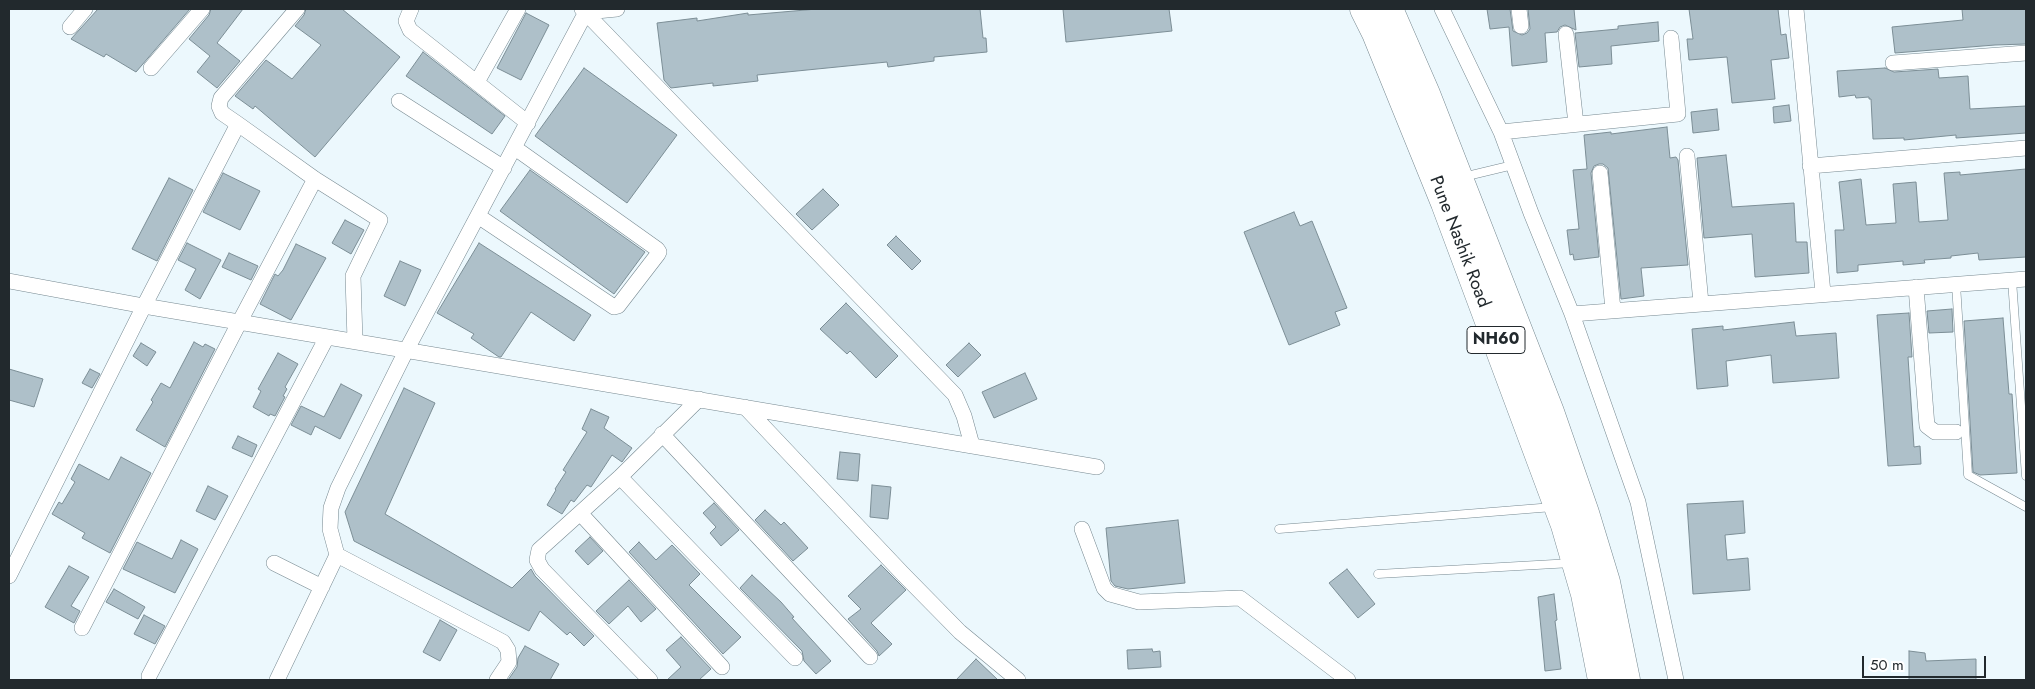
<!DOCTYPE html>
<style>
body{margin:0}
#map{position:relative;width:2035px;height:689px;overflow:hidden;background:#ecf8fd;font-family:Jost,sans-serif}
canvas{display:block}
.frame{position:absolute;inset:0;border:10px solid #22292d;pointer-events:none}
.scale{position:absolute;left:1862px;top:656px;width:124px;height:22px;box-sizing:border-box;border:2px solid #22292d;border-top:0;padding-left:6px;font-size:15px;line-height:18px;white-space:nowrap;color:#22292d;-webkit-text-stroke:4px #fff;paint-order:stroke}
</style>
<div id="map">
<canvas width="2035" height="689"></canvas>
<div class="frame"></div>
<div class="scale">50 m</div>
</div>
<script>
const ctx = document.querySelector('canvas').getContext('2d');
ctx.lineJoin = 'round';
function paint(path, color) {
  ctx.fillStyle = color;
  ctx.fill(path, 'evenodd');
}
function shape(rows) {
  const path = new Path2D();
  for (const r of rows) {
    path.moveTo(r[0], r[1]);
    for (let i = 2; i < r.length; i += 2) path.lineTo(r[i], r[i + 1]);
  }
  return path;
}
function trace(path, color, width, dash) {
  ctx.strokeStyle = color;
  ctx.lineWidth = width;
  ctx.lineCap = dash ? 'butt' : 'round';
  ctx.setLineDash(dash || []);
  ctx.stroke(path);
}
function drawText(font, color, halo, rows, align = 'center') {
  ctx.font = font + ' Jost,sans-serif';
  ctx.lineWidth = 4;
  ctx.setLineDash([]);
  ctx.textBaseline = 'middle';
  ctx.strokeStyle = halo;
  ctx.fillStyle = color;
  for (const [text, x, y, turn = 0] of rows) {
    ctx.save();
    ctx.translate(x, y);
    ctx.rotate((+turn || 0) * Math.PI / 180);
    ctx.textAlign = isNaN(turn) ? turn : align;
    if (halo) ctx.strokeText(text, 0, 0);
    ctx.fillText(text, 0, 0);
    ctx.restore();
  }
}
const building = shape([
 [98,9,190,9,136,72,106,54,104,57,71,39,98,9],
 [211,9,243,9,217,43,240,61,217,88,197,72,210,56,189,39,209,15,211,9],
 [306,9,342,9,400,57,315,157,255,106,253,109,235,96,266,60,292,79,321,45,295,26,304,15,306,9],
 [817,9,980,9,983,38,986,38,987,52,934,57,934,61,888,67,887,62,757,75,758,81,713,86,713,83,671,88,664,80,657,23,697,18,697,21,748,13,748,15,817,9],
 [1063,9,1169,9,1172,31,1066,42,1063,9],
 [1487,9,1510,9,1513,31,1522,35,1527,33,1530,29,1528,9,1574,9,1576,30,1565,25,1560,27,1557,32,1545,33,1547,62,1512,66,1509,27,1490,29,1487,9],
 [1689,9,1778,9,1781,35,1786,34,1789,58,1771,60,1775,99,1732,103,1727,57,1689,60,1687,39,1693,39,1689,9],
 [1962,9,2026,9,2026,44,1995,45,1895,53,1892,27,1963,20,1962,9],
 [526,13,549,25,521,80,497,68,526,13],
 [1658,22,1659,41,1611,46,1612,64,1579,67,1575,33,1618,29,1618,26,1658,22],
 [423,52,505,116,492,134,406,76,423,52],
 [584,68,677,135,627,203,535,136,584,68],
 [1885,68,1894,72,1938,69,1939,78,1968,76,1970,109,2026,106,2026,133,1956,138,1956,135,1904,140,1904,138,1873,139,1871,99,1869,99,1869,97,1856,98,1855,95,1839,97,1837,71,1885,68],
 [1789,105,1791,121,1774,123,1773,107,1789,105],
 [1717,109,1719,130,1693,133,1691,112,1717,109],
 [1667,127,1670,158,1676,157,1678,160,1688,265,1641,268,1644,296,1621,299,1608,168,1603,164,1599,164,1594,166,1591,173,1599,257,1574,260,1573,254,1570,255,1567,230,1579,229,1573,170,1587,169,1584,135,1611,132,1611,134,1667,127],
 [1726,155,1732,207,1794,203,1796,242,1807,242,1809,273,1755,277,1752,234,1704,238,1697,158,1726,155],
 [2026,169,2026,257,1979,260,1978,253,1951,256,1951,258,1924,260,1925,263,1903,265,1903,261,1858,265,1858,271,1837,273,1835,230,1844,230,1839,182,1861,179,1866,225,1896,223,1893,184,1916,182,1919,222,1948,220,1944,173,1960,172,1960,175,2026,169],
 [530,170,645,252,614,294,500,211,530,170],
 [223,173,260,191,240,230,203,212,223,173],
 [169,178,193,190,157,261,132,249,169,178],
 [823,189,839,205,812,230,796,214,823,189],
 [1294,212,1300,226,1312,221,1347,308,1335,312,1340,325,1289,345,1244,232,1294,212],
 [345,220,364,230,351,254,332,243,345,220],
 [896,236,921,261,912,270,887,245,896,236],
 [187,243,221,260,200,299,185,290,196,269,178,260,187,243],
 [479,243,591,315,574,341,531,312,501,357,499,357,471,338,474,334,437,313,479,243],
 [296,244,326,258,291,320,260,304,275,274,278,276,283,270,296,244],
 [229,253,258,266,251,280,222,267,229,253],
 [400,261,421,270,405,306,384,296,400,261],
 [846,303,898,356,876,378,850,351,847,354,820,329,846,303],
 [1952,309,1953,332,1929,333,1927,311,1952,309],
 [1909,313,1912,357,1908,357,1914,447,1920,446,1921,464,1888,466,1877,315,1909,313],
 [2003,318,2009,394,2012,394,2017,473,1980,475,1973,472,1964,321,2003,318],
 [1794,322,1796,336,1836,333,1839,378,1773,383,1771,355,1726,361,1728,386,1697,389,1692,329,1723,326,1723,330,1794,322],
 [194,342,203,347,205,344,215,349,165,447,136,430,153,402,151,400,161,383,170,388,194,342],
 [141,343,156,352,147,366,133,356,141,343],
 [969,343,981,355,958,377,946,365,969,343],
 [278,353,298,364,285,387,287,389,283,396,285,397,275,416,270,414,269,416,253,407,261,391,258,389,278,353],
 [9,369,43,379,34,407,9,400,9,369],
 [90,369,100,374,92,388,82,383,90,369],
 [1025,373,1037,399,994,418,982,392,1025,373],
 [341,384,362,395,340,439,315,426,311,435,291,425,301,406,324,417,341,384],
 [404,388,435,403,385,514,512,588,531,569,535,576,594,636,584,646,570,632,567,635,540,611,529,631,354,541,345,512,404,388],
 [591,409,609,417,604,428,632,448,622,462,612,455,591,487,587,485,574,502,571,500,562,514,547,505,556,490,555,489,566,472,563,470,587,432,582,429,591,409],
 [238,436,257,445,252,457,232,448,238,436],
 [840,452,860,454,858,481,837,479,840,452],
 [121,457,151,473,110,553,82,538,85,533,52,514,59,502,62,504,75,482,71,479,79,464,109,480,121,457],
 [872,485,891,487,888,519,870,517,872,485],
 [208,486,228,496,215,520,196,511,208,486],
 [1743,501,1745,533,1725,535,1727,560,1748,558,1750,590,1693,594,1687,504,1743,501],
 [714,503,739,530,721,546,710,533,716,527,703,513,714,503],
 [765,510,781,525,784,522,808,548,793,561,755,520,765,510],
 [1178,520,1185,583,1128,589,1115,586,1111,581,1106,528,1178,520],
 [590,537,603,551,588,565,575,551,590,537],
 [181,540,198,549,175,593,123,569,137,542,172,559,181,540],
 [639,542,656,560,672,545,700,574,689,585,741,637,723,654,629,552,639,542],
 [881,565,906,590,871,623,892,644,879,656,877,651,848,619,861,609,848,596,881,565],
 [69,566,89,577,71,606,80,611,74,623,45,607,69,566],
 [1347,569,1375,604,1358,618,1329,583,1347,569],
 [752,575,781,602,794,617,792,618,831,661,816,674,804,661,802,651,740,588,752,575],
 [629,580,656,609,641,622,628,606,609,624,596,611,629,580],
 [114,589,145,607,138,619,106,602,114,589],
 [1554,594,1557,620,1555,621,1561,669,1545,671,1538,597,1554,594],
 [144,615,165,626,155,644,134,634,144,615],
 [440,620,457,630,440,661,423,652,440,620],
 [681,637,711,669,699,680,667,680,681,667,666,650,681,637],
 [525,646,559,664,550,680,508,680,517,667,518,658,525,646],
 [1152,649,1153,652,1160,651,1161,667,1128,669,1127,650,1152,649],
 [1909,651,1925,653,1926,661,1976,659,1976,680,1909,680,1909,651],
 [976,659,998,680,956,680,976,659]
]);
paint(building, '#aec0c9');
trace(building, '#7c8e96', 1);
const lane = shape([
 [1463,177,1513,165],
 [2012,280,2026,476],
 [1956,284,1968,475,2026,507],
 [1279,529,1553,507],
 [1378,574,1572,563]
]);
const street = shape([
 [297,9,221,98,219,106,222,113,238,124,315,179,380,220,353,276,355,341],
 [411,9,406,21,410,30,528,123],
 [582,9,955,395,964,416,972,445],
 [1442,9,1501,132,1531,213,1572,314,1638,502,1676,680],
 [1519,9,1521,26],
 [1796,9,1823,293],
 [70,27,85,9],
 [1566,34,1576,124],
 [1893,63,2026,53],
 [151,68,202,9],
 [477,82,518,9],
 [399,101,504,168],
 [1501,132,1678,114,1671,38],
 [1687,156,1701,303],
 [1810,166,2026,148],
 [1600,173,1613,310],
 [478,216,614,307,618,306,658,254,659,252,657,249,515,148],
 [9,281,144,306,238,124],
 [1916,287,1927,426,1935,432,1956,432],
 [1572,314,2026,279],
 [745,407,902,573,960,632,1018,680],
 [662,434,870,657],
 [620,477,795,658],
 [580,513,722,667],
 [1082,529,1104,588,1110,594,1139,602,1240,598,1348,680],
 [337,555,330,529,331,508,338,488,407,349,586,12,617,9],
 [274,563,322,587],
 [9,576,144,306,1097,467],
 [82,628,239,323,315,179],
 [149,676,327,337],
 [277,680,337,555,503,642,508,650,509,662,497,680],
 [650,680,542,569,537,560,539,550,620,477,699,399]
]);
const highway = shape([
 [1364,9,1376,33,1445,203,1565,525,1585,594,1602,680],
 [1389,9,1426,94,1550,412,1585,513,1606,582,1626,680]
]);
trace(lane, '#778991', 9);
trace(street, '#778991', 16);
trace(highway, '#778991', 29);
trace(lane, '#fff', 8);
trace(street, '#fff', 15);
trace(highway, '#fff', 28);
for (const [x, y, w] of [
 [1496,340,58]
]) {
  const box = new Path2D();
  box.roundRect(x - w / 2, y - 13.5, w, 27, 4);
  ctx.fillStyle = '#fff';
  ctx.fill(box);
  trace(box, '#22292d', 1);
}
drawText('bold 16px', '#22292d', null, [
 ["NH60",1496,340]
]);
drawText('18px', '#22292d', '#fff', [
 ["Pune Nashik Road",1459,242,69]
]);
</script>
